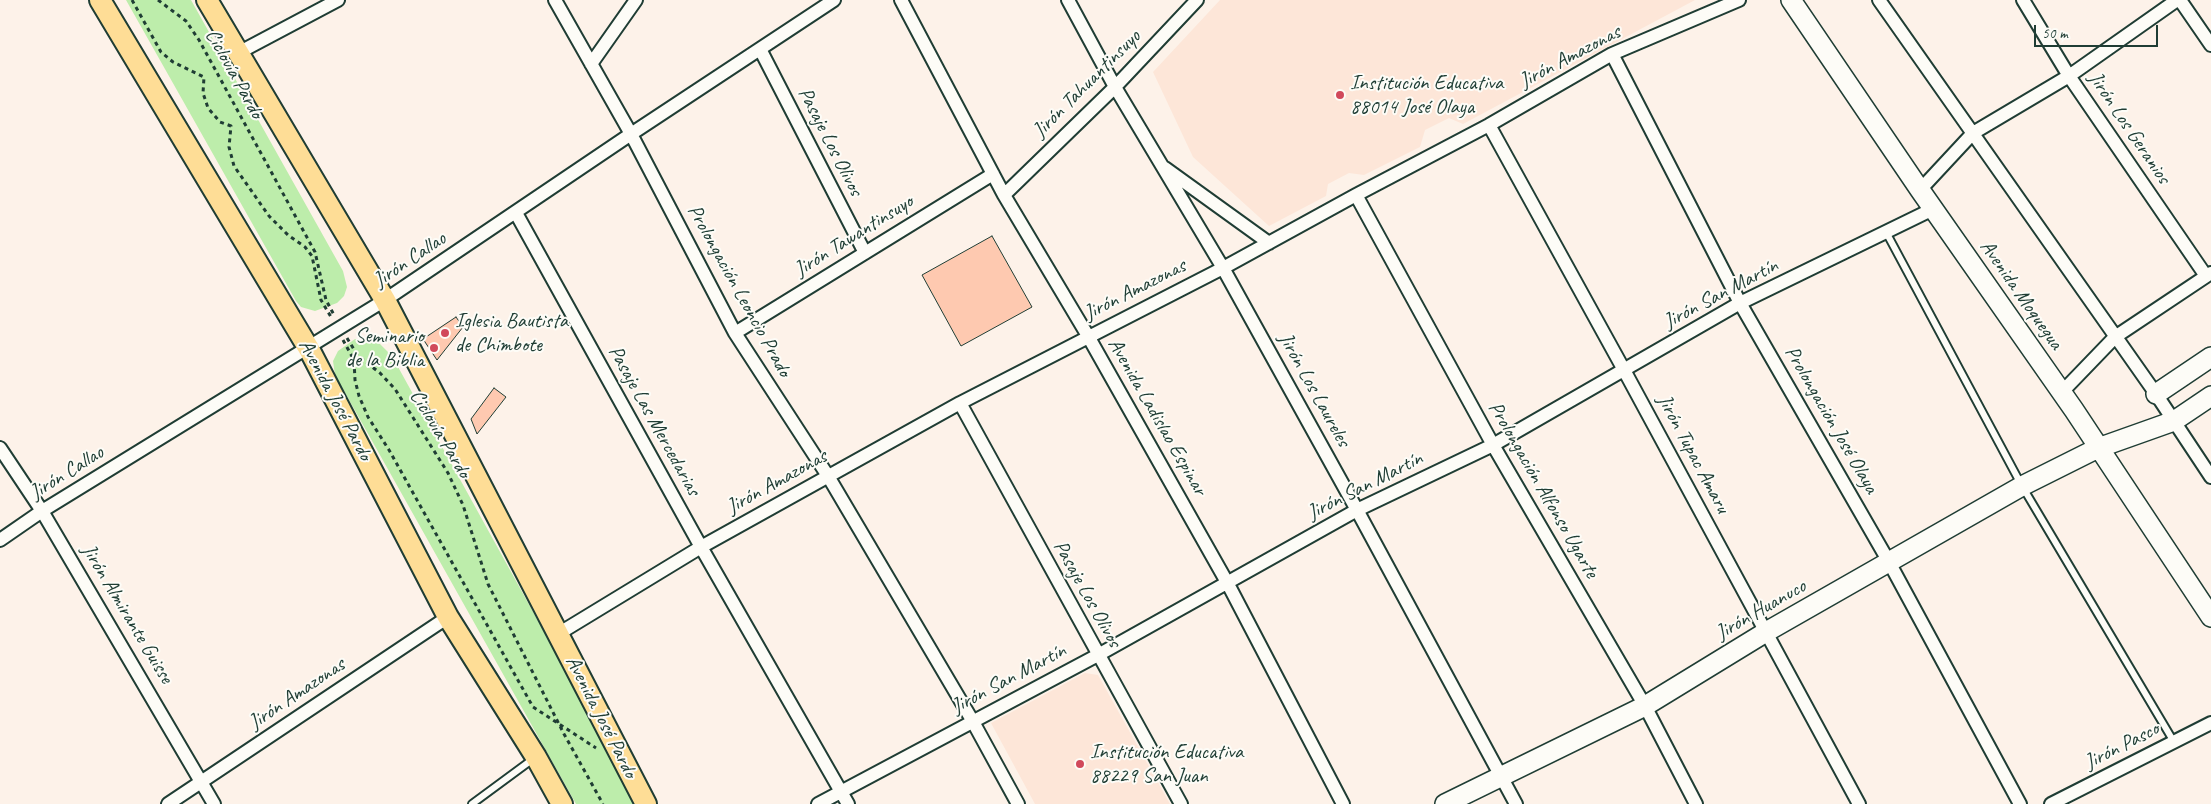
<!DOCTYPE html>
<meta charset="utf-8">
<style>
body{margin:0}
#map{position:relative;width:2211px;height:804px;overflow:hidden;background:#fdf2e9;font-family:Caveat,sans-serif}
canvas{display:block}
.scale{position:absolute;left:2034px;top:25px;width:124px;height:22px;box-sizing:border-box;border:2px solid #1f3d34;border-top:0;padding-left:6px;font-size:15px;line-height:18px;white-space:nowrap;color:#1f3d34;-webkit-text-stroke:4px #fdfcf7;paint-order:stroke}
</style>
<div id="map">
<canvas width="2211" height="804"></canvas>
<div class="scale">50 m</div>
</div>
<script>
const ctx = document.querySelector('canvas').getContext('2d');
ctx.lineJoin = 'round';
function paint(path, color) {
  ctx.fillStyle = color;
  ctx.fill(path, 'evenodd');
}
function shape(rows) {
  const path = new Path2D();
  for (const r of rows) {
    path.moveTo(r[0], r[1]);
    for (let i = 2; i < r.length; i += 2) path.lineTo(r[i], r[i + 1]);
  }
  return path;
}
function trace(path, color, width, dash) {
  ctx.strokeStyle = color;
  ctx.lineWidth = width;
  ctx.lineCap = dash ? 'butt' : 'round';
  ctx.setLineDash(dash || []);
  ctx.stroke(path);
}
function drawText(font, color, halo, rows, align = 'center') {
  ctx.font = font + ' Caveat,sans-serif';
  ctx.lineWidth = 4;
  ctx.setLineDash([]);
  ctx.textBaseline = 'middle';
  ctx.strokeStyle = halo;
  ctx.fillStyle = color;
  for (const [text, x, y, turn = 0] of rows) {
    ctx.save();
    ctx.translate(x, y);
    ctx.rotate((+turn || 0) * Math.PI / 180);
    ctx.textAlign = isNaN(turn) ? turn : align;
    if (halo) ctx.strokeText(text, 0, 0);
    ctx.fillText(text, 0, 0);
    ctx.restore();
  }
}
paint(shape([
 [1220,0,1695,0,1463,124,1449,118,1425,130,1420,147,1364,175,1349,173,1328,184,1326,196,1269,226,1193,157,1153,72],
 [1085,673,1098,675,1170,804,1035,804,991,723]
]), '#fde6d8');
paint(shape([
 [126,0,191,0,343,271,347,287,344,296,337,303,315,311,301,307,296,301],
 [355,339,367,339,380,344,392,356,639,804,576,804,335,375,333,361,338,351]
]), '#bdedab');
const building = shape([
 [992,236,1032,307,961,346,922,275,992,236],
 [456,317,463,327,437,360,423,339,456,317],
 [494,388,506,397,477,434,471,419,494,388]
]);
paint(building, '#fec9b0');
trace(building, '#1f3d34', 1);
const lane = shape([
 [1886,232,2022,486,2174,742],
 [472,804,533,759]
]);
const street = shape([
 [555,0,631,134,735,333,828,476,972,720,1018,804],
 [901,0,1004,195,1088,336,1228,584,1343,804],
 [1068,0,1115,87,1223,268,1357,510,1516,804],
 [1879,0,2156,394,2211,477],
 [2023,0,2069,76,2206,276],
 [2180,0,2211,45],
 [760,49,865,253],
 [238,53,338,0],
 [1612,54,1740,303,1889,562,2020,804],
 [591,64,636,0],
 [1489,125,1624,370,1859,804],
 [1165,168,1269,243],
 [1920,190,1973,133,2069,76,2177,0],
 [1004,195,1115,87,1197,0],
 [1356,195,1493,445,1645,706,1696,804],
 [516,213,701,547,848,804],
 [735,333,993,174],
 [2062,392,2115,337,2211,273],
 [960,403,1181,804],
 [0,448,42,511,214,804],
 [0,540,42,511,385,300,631,134,834,0],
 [558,634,701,547,960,403,1223,268,1356,195,1489,125,1612,54,1739,0],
 [168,804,448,617],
 [818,804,1098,655,1357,510,1493,445,1740,303,1933,209],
 [2051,804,2211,723]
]);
const secondary = shape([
 [1791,0,1920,190,2074,410,2211,617],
 [2156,394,2211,357],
 [1445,804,1645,706,1766,632,2022,486,2098,448,2174,421,2211,396]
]);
const primary = shape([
 [100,0,309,349,448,617,536,757,562,804],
 [207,0,385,300,646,804]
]);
trace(lane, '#1f3d34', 10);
trace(street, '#1f3d34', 16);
trace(secondary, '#1f3d34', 22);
trace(primary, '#1f3d34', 24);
trace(shape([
 [132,0,161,52,173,62,204,77,203,93,208,108,220,122,231,126,229,147,234,166,269,216,288,235,305,247,312,256,321,300,331,317],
 [158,0,186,21,199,40,315,252,326,300,334,315],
 [347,338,358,356,380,373,395,389,448,473,463,505,488,584,564,734,603,804],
 [343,340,354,360,355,380,359,396,368,417,389,450,533,707,596,748]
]), '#1f3d34', 3, [4, 4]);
trace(lane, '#fdfcf7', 6);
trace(street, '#fdfcf7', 12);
trace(secondary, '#fdfcf7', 19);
trace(primary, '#fedd96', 20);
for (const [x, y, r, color] of [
 [1340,95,5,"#d1495b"],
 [445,333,5,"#d1495b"],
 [434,348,5,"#d1495b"],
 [1080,764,5,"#d1495b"]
]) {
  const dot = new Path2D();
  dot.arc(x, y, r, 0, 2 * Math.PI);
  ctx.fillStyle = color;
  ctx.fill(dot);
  trace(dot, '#fdfcf7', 2);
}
drawText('21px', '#1f3d34', '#fdfcf7', [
 ["Jirón Amazonas",1570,57,-28],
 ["Ciclovía Pardo",234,74,61],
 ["Jirón Tahuantinsuyo",1087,84,-45],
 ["Jirón Los Geranios",2129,128,56],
 ["Pasaje Los Olivos",830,142,63],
 ["Jirón Tawantinsuyo",854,236,-32],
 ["Jirón Callao",410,260,-34],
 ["Jirón Amazonas",1135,290,-27],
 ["Prolongación Leoncio Prado",739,291,61],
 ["Jirón San Martín",1721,294,-28],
 ["Avenida Moquegua",2021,295,55],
 ["Jirón Los Laureles",1314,390,61],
 ["Avenida José Pardo",335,400,62],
 ["Avenida Ladislao Espinar",1157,417,60],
 ["Prolongación José Olaya",1831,420,60],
 ["Pasaje Las Mercedarias",654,421,61],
 ["Ciclovía Pardo",440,434,59],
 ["Jirón Tupac Amaru",1693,454,62],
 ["Jirón Callao",67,473,-32],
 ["Jirón Amazonas",777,482,-29],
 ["Jirón San Martín",1365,486,-27],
 ["Prolongación Alfonso Ugarte",1543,490,60],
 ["Pasaje Los Olivos",1087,594,61],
 ["Jirón Huanuco",1761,610,-30],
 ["Jirón Almirante Guisse",127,614,59],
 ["Jirón San Martín",1009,679,-28],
 ["Jirón Amazonas",297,694,-34],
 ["Avenida José Pardo",601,717,63],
 ["Jirón Pasco",2122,746,-27]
]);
drawText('21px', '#1f3d34', '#fdfcf7', [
 ["Institución Educativa",1350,83],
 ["88014 José Olaya",1350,107],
 ["Iglesia Bautista",455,321],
 ["de Chimbote",455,345],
 ["Seminario",424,336,"right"],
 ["de la Biblia",424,360,"right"],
 ["Institución Educativa",1090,752],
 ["88229 San Juan",1090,776]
], 'left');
</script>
